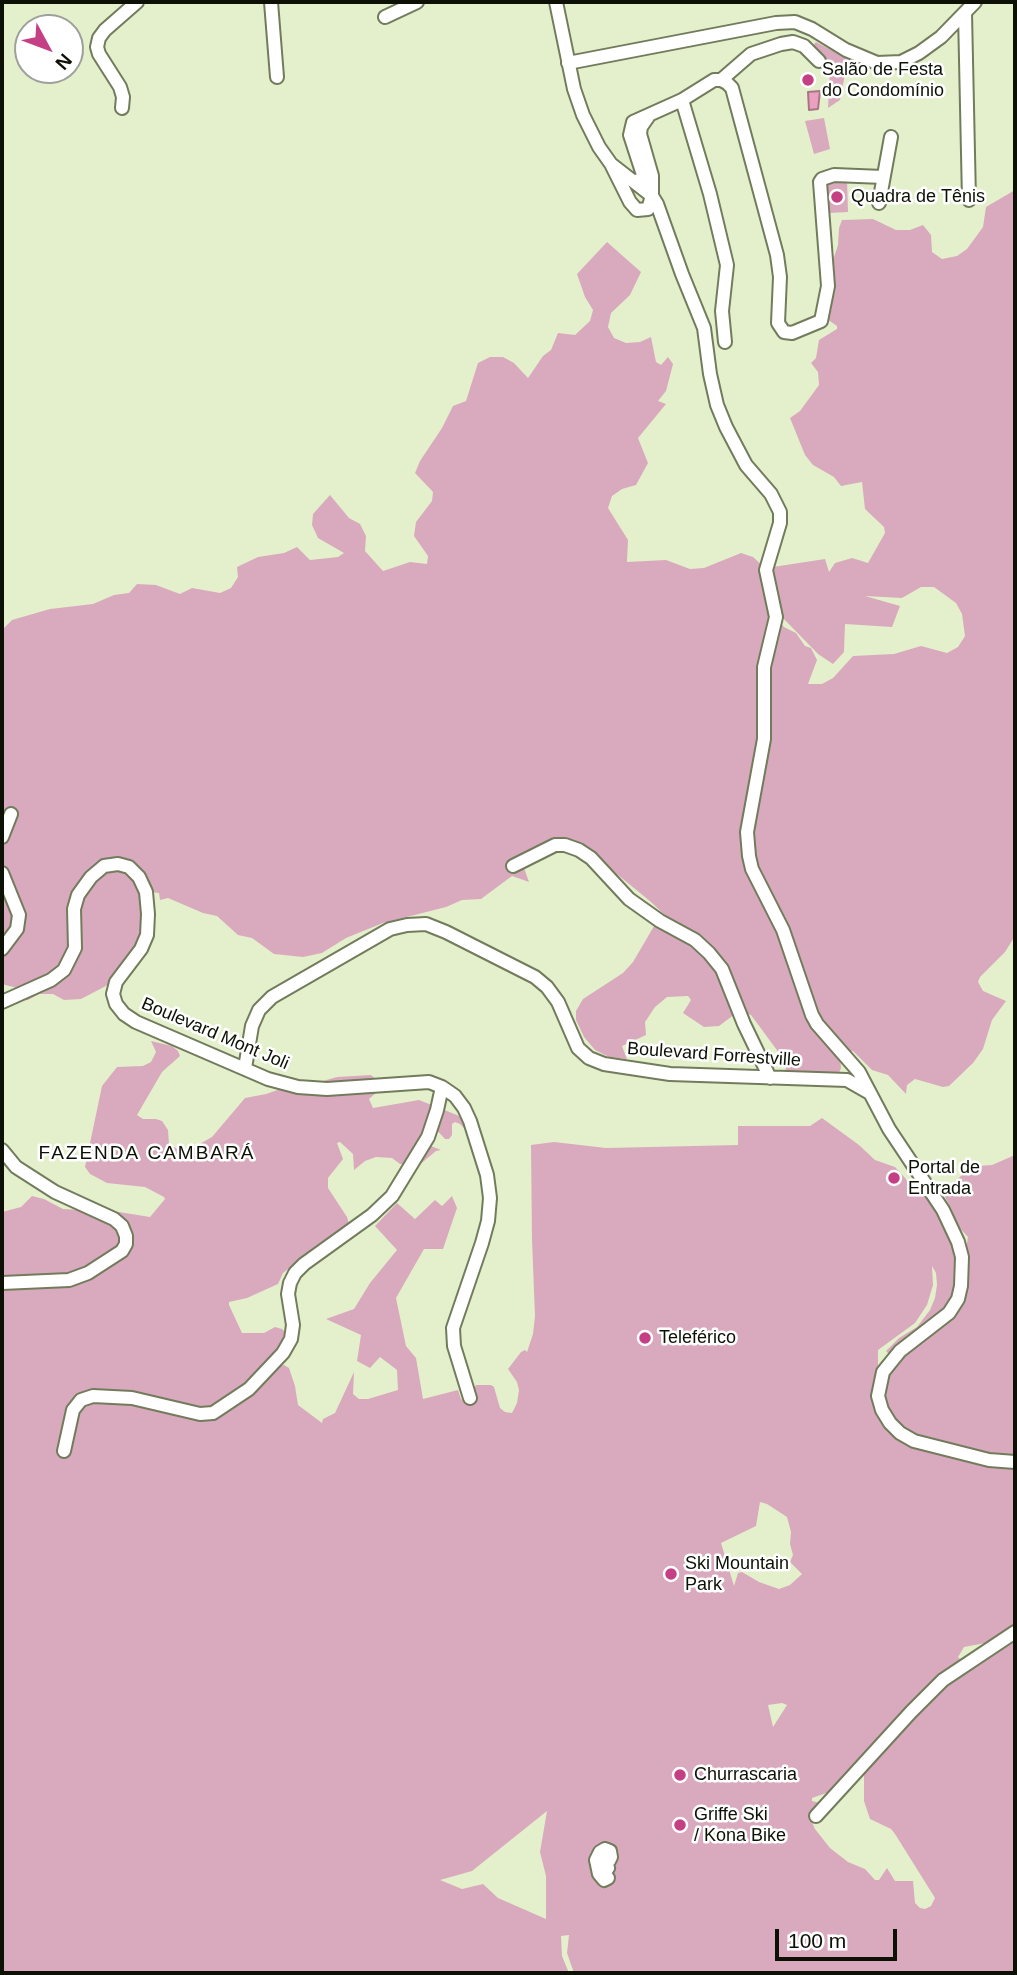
<!DOCTYPE html>
<meta charset="utf-8">
<style>
body{margin:0}
#map{position:relative;width:1017px;height:1975px;overflow:hidden;background:#e4f0cc;font-family:Arial,sans-serif}
canvas{display:block}
.frame{position:absolute;inset:0;border:4px solid #0d1105;pointer-events:none}
.north{position:absolute;left:14px;top:14px;width:70px;height:70px;box-sizing:border-box;background:#fff;border:2px solid #9ea09b;border-radius:50%;rotate:131deg;font-size:19px;font-weight:700;line-height:28px;text-align:center;color:#0d1105}
.north::after{content:'';display:block;margin:auto;width:24px;height:32px;background:#c43f83;clip-path:polygon(50% 0,100% 100%,50% 72%,0 100%)}
.scale{position:absolute;left:775px;top:1929px;width:122px;height:32px;box-sizing:border-box;border:4px solid #0d1105;border-top:0;padding-left:9px;font-size:21px;line-height:24px;white-space:nowrap;color:#0d1105;-webkit-text-stroke:5px #fff;paint-order:stroke}
</style>
<div id="map">
<canvas width="1017" height="1975"></canvas>
<div class="frame"></div>
<div class="north">N</div>
<div class="scale">100 m</div>
</div>
<script>
const ctx = document.querySelector('canvas').getContext('2d');
ctx.lineJoin = 'round';
function paint(path, color) {
  ctx.fillStyle = color;
  ctx.fill(path, 'evenodd');
}
function shape(rows) {
  const path = new Path2D();
  for (const r of rows) {
    path.moveTo(r[0], r[1]);
    for (let i = 2; i < r.length; i += 2) path.lineTo(r[i], r[i + 1]);
  }
  return path;
}
function trace(path, color, width, dash) {
  ctx.strokeStyle = color;
  ctx.lineWidth = width;
  ctx.lineCap = dash ? 'butt' : 'round';
  ctx.setLineDash(dash || []);
  ctx.stroke(path);
}
function drawText(font, color, halo, rows, align = 'center') {
  ctx.font = font + ' Arial,sans-serif';
  ctx.lineWidth = 5;
  ctx.setLineDash([]);
  ctx.textBaseline = 'middle';
  ctx.strokeStyle = halo;
  ctx.fillStyle = color;
  for (const [text, x, y, turn = 0] of rows) {
    ctx.save();
    ctx.translate(x, y);
    ctx.rotate((+turn || 0) * Math.PI / 180);
    ctx.textAlign = isNaN(turn) ? turn : align;
    if (halo) ctx.strokeText(text, 0, 0);
    ctx.fillText(text, 0, 0);
    ctx.restore();
  }
}
paint(shape([
 [816,42,848,59,840,100,828,108,830,69,810,49],
 [824,118,830,149,814,154,805,121],
 [847,179,848,212,829,213,826,182],
 [1015,190,1015,936,1005,952,980,977,978,982,983,991,1006,1001,992,1020,983,1049,973,1063,949,1086,943,1087,915,1079,907,1085,906,1094,888,1075,872,1070,853,1051,840,1055,841,1068,836,1081,785,1073,786,1067,782,1057,751,1015,739,1011,719,1026,704,1027,683,1013,691,1000,688,996,667,997,655,1007,645,1022,646,1035,622,1046,627,1059,609,1057,595,1050,584,1037,576,1020,576,1011,583,999,623,973,633,962,657,921,673,936,685,943,687,942,671,921,651,902,596,857,553,848,530,860,524,868,529,882,512,876,481,899,462,900,446,907,383,923,346,938,322,953,303,957,274,954,252,938,238,935,217,916,203,913,168,898,160,900,159,893,152,892,144,935,117,970,113,981,104,987,81,999,64,1000,53,994,39,994,28,1000,17,1001,17,988,2,984,2,630,12,620,50,609,93,604,114,595,129,593,137,584,156,585,180,594,192,588,220,593,231,588,238,577,237,567,258,557,284,553,297,547,310,560,338,557,344,553,318,538,312,525,313,514,330,495,349,518,360,524,366,536,365,551,383,571,410,562,427,564,428,556,414,536,416,522,432,501,433,492,415,473,420,461,442,428,453,406,466,401,478,363,490,357,503,357,514,363,528,378,543,356,551,350,558,333,575,335,590,321,593,310,585,297,577,274,607,242,641,272,630,295,611,313,608,327,614,338,626,343,640,342,651,337,656,362,661,365,668,357,673,364,666,391,658,401,666,404,638,438,648,463,636,485,622,489,612,496,608,508,628,540,627,562,666,560,690,569,704,568,741,553,753,557,764,567,779,621,784,627,796,633,805,646,811,648,817,660,808,684,822,684,833,678,853,656,894,654,921,646,947,653,958,647,965,636,962,614,956,603,934,587,921,587,902,598,865,596,900,606,892,627,845,624,844,652,833,664,818,654,782,617,772,581,773,567,825,559,829,572,835,563,852,558,868,563,885,533,884,527,865,509,862,482,841,486,834,477,813,465,805,455,790,418,800,411,819,385,818,372,811,363,816,358,819,340,837,329,837,326,827,319,831,266,838,245,839,228,842,220,873,219,896,230,910,230,923,225,931,235,932,252,942,259,957,256,967,249,983,227,986,207],
 [151,1041,172,1046,178,1051,180,1056,162,1072,137,1115,143,1119,156,1119,162,1121,168,1130,169,1144,184,1153,189,1153,196,1146,212,1137,245,1098,266,1094,298,1083,309,1085,337,1077,371,1075,377,1080,378,1091,369,1099,373,1108,419,1100,457,1115,463,1119,469,1133,460,1124,455,1122,452,1124,452,1135,449,1139,445,1139,432,1125,426,1136,431,1146,441,1150,436,1151,418,1166,400,1164,392,1158,376,1157,365,1161,354,1170,353,1154,340,1142,337,1143,343,1159,328,1178,328,1188,347,1217,351,1231,346,1243,335,1249,316,1247,283,1273,278,1284,247,1298,229,1302,229,1305,242,1333,264,1333,275,1327,282,1329,285,1332,280,1346,271,1359,274,1367,284,1365,289,1368,295,1386,298,1405,322,1423,323,1419,335,1413,354,1372,353,1394,359,1399,368,1399,398,1390,397,1370,380,1357,370,1368,357,1361,361,1335,326,1319,354,1309,370,1283,397,1250,375,1226,397,1203,415,1219,435,1200,442,1206,452,1196,457,1208,443,1249,424,1249,396,1298,406,1346,416,1358,423,1399,458,1390,461,1399,468,1404,472,1400,471,1383,475,1387,476,1385,491,1385,494,1387,500,1408,505,1412,512,1413,517,1403,519,1390,517,1382,508,1369,521,1352,525,1350,527,1352,533,1334,535,1316,532,1240,531,1145,554,1142,606,1148,738,1145,738,1126,810,1126,822,1118,859,1145,875,1160,895,1167,906,1179,908,1184,919,1183,966,1249,968,1237,954,1222,951,1208,942,1192,967,1171,978,1166,992,1165,1015,1155,1015,1622,1003,1636,991,1642,964,1647,958,1657,968,1667,1015,1638,1015,1973,574,1973,567,1953,569,1935,561,1936,562,1956,569,1973,2,1973,2,1212,21,1207,32,1196,44,1199,63,1209,119,1212,150,1217,165,1199,164,1197,145,1187,107,1183,90,1174,85,1167,102,1086,117,1067,143,1066,151,1062,156,1052],
 [932,1266,936,1273,937,1285,935,1298,930,1310,917,1327,899,1338,886,1351,889,1354,887,1365,878,1372,878,1350,915,1323,927,1305,933,1285],
 [760,1502,767,1504,787,1517,791,1532,790,1544,793,1555,790,1562,802,1574,790,1585,779,1589,759,1582,742,1572,738,1573,734,1586,721,1543,756,1526],
 [782,1703,787,1705,773,1727,768,1705],
 [864,1768,864,1801,870,1819,891,1829,895,1834,935,1898,931,1906,925,1909,920,1908,915,1903,913,1881,895,1881,887,1868,879,1880,875,1880,865,1869,848,1862,830,1848,815,1829,809,1816,820,1803,812,1801,812,1798,835,1790],
 [547,1811,540,1852,546,1876,546,1919,498,1898,483,1884,462,1889,440,1880,472,1871]
]), '#d9aabd');
const water = shape([
 [820,91,818,109,809,110,808,92,820,91]
]);
paint(water, '#eba0bf');
trace(water, '#a87587', 2);
const minor = shape([
 [271,2,277,77],
 [556,2,574,89,583,115,599,147,611,164,652,196,657,204,682,274,704,328,710,374,717,405,726,427,746,465,771,494,780,512,780,523,766,570,776,617,764,667,764,739,747,832,749,856,752,869,783,930,812,1015,817,1024,859,1072,889,1129,943,1210,958,1242,962,1257,961,1286,958,1299,949,1313,900,1351,883,1372,878,1396,882,1410,890,1423,900,1433,914,1441,989,1460,1015,1462],
 [965,13,969,200],
 [385,17,417,2],
 [568,63,776,23,795,22,812,29,846,50,877,63,901,62,919,53,941,37,975,2],
 [721,80,751,54,781,44,793,42,804,46,819,61],
 [682,100,710,194,727,265,722,311,725,342],
 [122,108,123,97,120,87,99,54,97,47,99,38,105,30,137,2],
 [612,166,630,202,637,210,648,209,652,196,652,176,640,134,641,127,648,117],
 [635,181,642,180,643,175,630,135,633,122,682,100,714,80,721,80,727,83,732,88,777,255,780,277,778,323,784,332,792,333,821,321,828,286,820,182,822,179,834,175,883,177],
 [879,203,891,137],
 [2,837,11,814],
 [513,866,555,845,565,845,579,850,591,858,629,899,660,921,695,940,709,953,722,969,744,1024,770,1078],
 [2,873,19,915,17,929,2,949],
 [2,1002,51,980,64,970,75,948,74,909,78,895,91,877,104,866,118,864,129,867,139,877,146,892,148,914,147,935,141,949,116,982,113,994,116,1004,124,1014,136,1022,268,1079,298,1087,327,1089,429,1082,442,1087,455,1096,464,1108,470,1121,487,1175,490,1198,488,1221,482,1243,453,1328,454,1346,470,1398],
 [245,1068,252,1026,259,1010,272,997,390,929,407,925,426,924,446,932,535,977,547,987,558,1002,578,1048,589,1058,604,1064,670,1074,847,1080,868,1092],
 [2,1150,16,1167,55,1192,114,1219,122,1226,126,1236,126,1244,122,1251,88,1273,69,1280,2,1283],
 [64,1451,73,1410,81,1400,93,1396,132,1398,200,1414,213,1413,249,1389,283,1353,291,1339,293,1325,288,1294,290,1283,295,1273,304,1264,372,1215,392,1196,428,1137,437,1110,442,1087],
 [816,1816,911,1712,943,1680,1015,1632],
 [605,1849,610,1851,611,1857,609,1861,603,1858,601,1860,608,1868,604,1874,608,1878,604,1880,599,1874,596,1860,600,1852,605,1849]
]);
trace(minor, '#727c5c', 16);
trace(minor, '#fff', 12);
for (const [x, y, r, color] of [
 [808,80,7,"#c43f83"],
 [837,197,7,"#c43f83"],
 [894,1178,7,"#c43f83"],
 [645,1338,7,"#c43f83"],
 [671,1574,7,"#c43f83"],
 [680,1775,7,"#c43f83"],
 [680,1825,7,"#c43f83"]
]) {
  const dot = new Path2D();
  dot.arc(x, y, r, 0, 2 * Math.PI);
  ctx.fillStyle = color;
  ctx.fill(dot);
  trace(dot, '#fff', 2.5);
}
drawText('18px', '#0d1105', '#fff', [
 ["Salão de Festa",822,70],
 ["do Condomínio",822,91],
 ["Quadra de Tênis",851,197],
 ["Portal de",908,1168],
 ["Entrada",908,1189],
 ["Teleférico",659,1338],
 ["Ski Mountain",685,1564],
 ["Park",685,1585],
 ["Churrascaria",694,1775],
 ["Griffe Ski",694,1815],
 ["/ Kona Bike",694,1836]
], 'left');
drawText('18px', '#0d1105', '#fff', [
 ["Boulevard Mont Joli",215,1034,23],
 ["Boulevard Forrestville",714,1055,4]
]);
ctx.letterSpacing = '2px';
drawText('19px', '#0d1105', '#fff', [
 ["FAZENDA CAMBARÁ",147,1154]
]);
ctx.letterSpacing = '0px';
</script>
